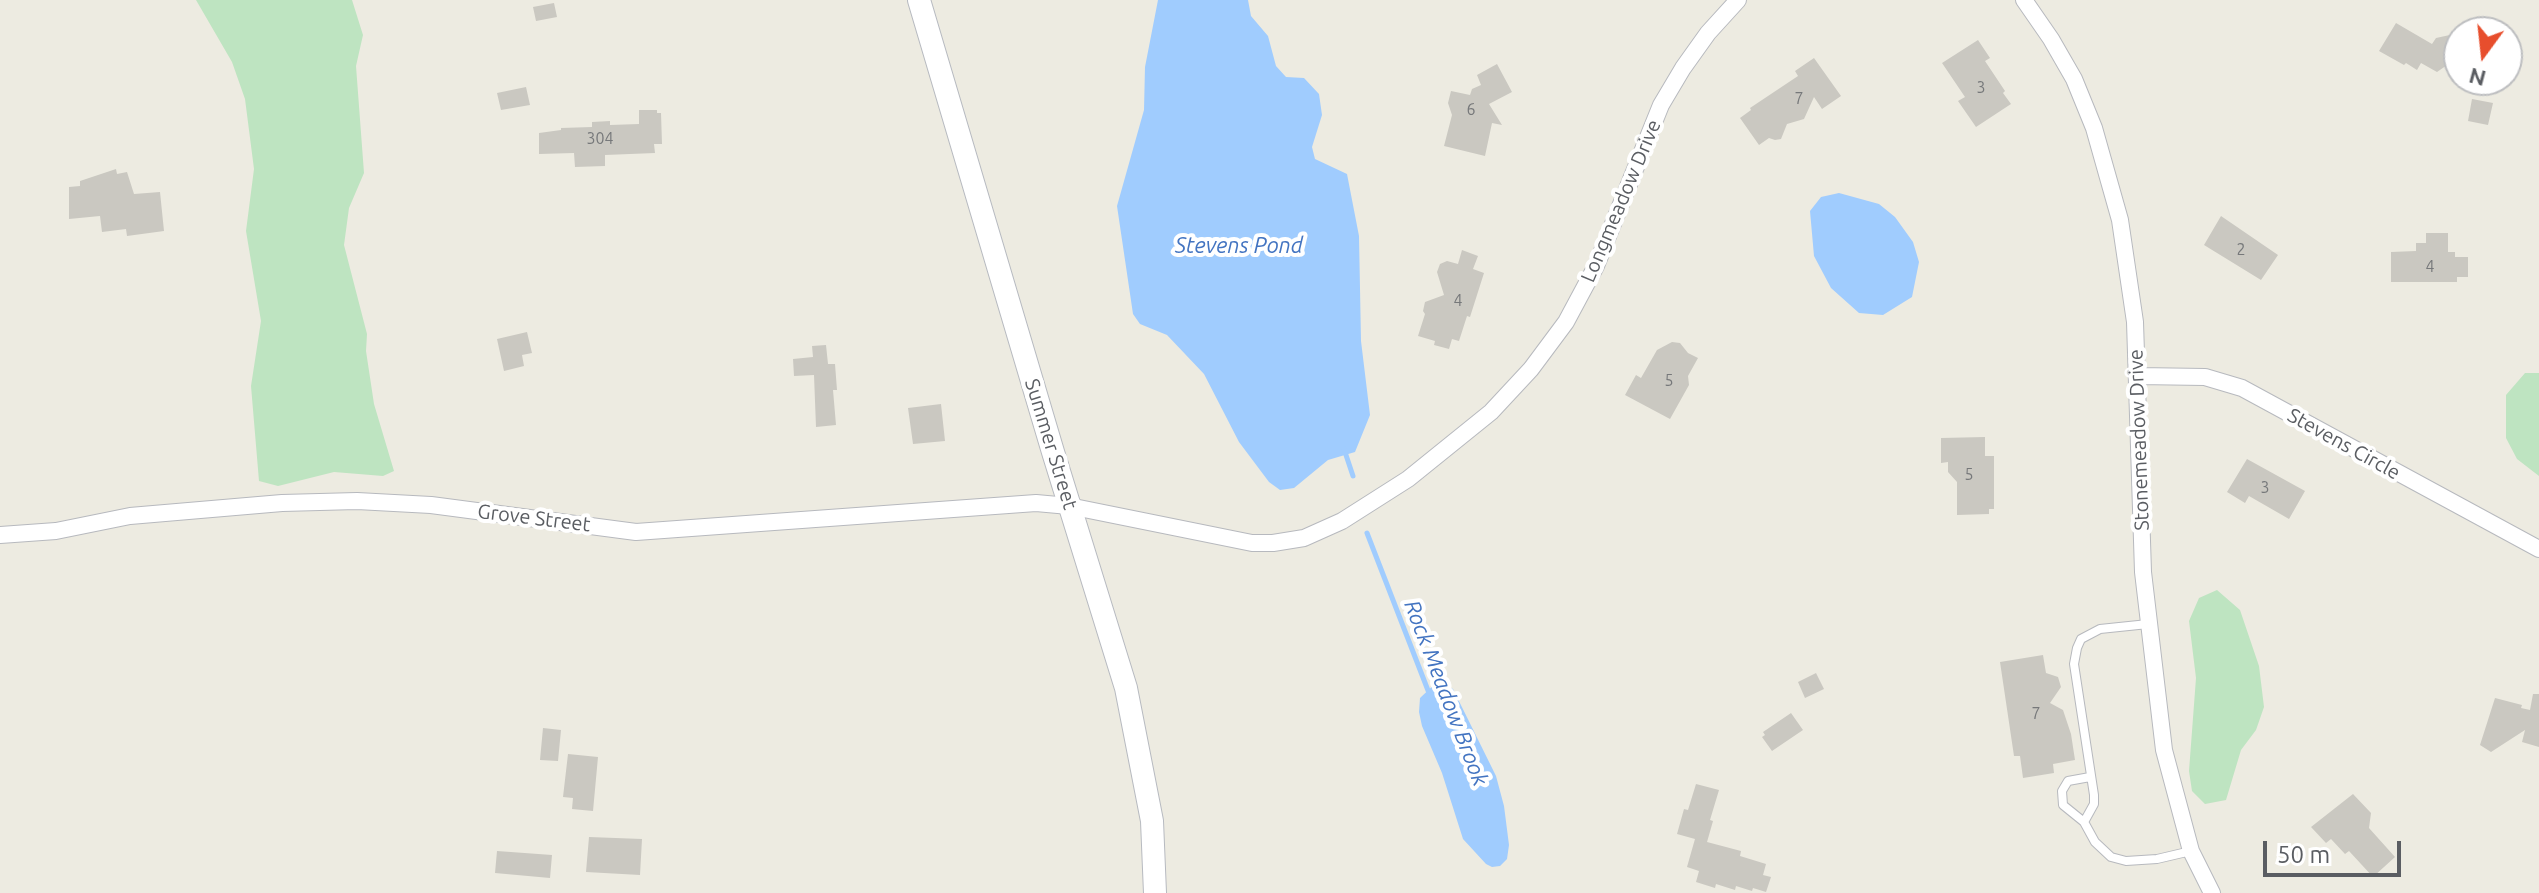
<!DOCTYPE html>
<style>
body{margin:0}
#map{position:relative;width:2539px;height:893px;overflow:hidden;background:#edebe1;font-family:Ubuntu,sans-serif}
canvas{display:block}
.north{position:absolute;left:2443px;top:16px;width:80px;height:80px;box-sizing:border-box;background:#fff;border:2px solid #bdbec0;border-radius:50%;rotate:195deg;font-size:22px;font-weight:700;line-height:32px;text-align:center;color:#5a5d62}
.north::after{content:'';display:block;margin:auto;width:28px;height:36px;background:#e74e2d;clip-path:polygon(50% 0,100% 100%,50% 72%,0 100%)}
.scale{position:absolute;left:2263px;top:841px;width:138px;height:36px;box-sizing:border-box;border:4px solid #5a5d62;border-top:0;padding-left:10px;font-size:24px;line-height:28px;white-space:nowrap;color:#5a5d62;-webkit-text-stroke:6px #fff;paint-order:stroke}
</style>
<div id="map">
<canvas width="2539" height="893"></canvas>
<div class="north">N</div>
<div class="scale">50 m</div>
</div>
<script>
const ctx = document.querySelector('canvas').getContext('2d');
ctx.lineJoin = 'round';
function paint(path, color) {
  ctx.fillStyle = color;
  ctx.fill(path, 'evenodd');
}
function shape(rows) {
  const path = new Path2D();
  for (const r of rows) {
    path.moveTo(r[0], r[1]);
    for (let i = 2; i < r.length; i += 2) path.lineTo(r[i], r[i + 1]);
  }
  return path;
}
function trace(path, color, width, dash) {
  ctx.strokeStyle = color;
  ctx.lineWidth = width;
  ctx.lineCap = dash ? 'butt' : 'round';
  ctx.setLineDash(dash || []);
  ctx.stroke(path);
}
function drawText(font, color, halo, rows, align = 'center') {
  ctx.font = font + ' Ubuntu,sans-serif';
  ctx.lineWidth = 8;
  ctx.setLineDash([]);
  ctx.textBaseline = 'middle';
  ctx.strokeStyle = halo;
  ctx.fillStyle = color;
  for (const [text, x, y, turn = 0] of rows) {
    ctx.save();
    ctx.translate(x, y);
    ctx.rotate((+turn || 0) * Math.PI / 180);
    ctx.textAlign = isNaN(turn) ? turn : align;
    if (halo) ctx.strokeText(text, 0, 0);
    ctx.fillText(text, 0, 0);
    ctx.restore();
  }
}
paint(shape([
 [196,0,352,0,363,35,356,66,364,173,349,208,344,245,367,334,366,351,374,404,394,471,383,476,334,472,278,486,259,481,251,386,261,321,246,231,254,169,245,99,232,62],
 [2525,373,2539,373,2539,476,2517,459,2506,438,2506,395],
 [2217,590,2240,610,2259,666,2264,707,2256,730,2241,750,2226,800,2205,804,2192,791,2189,771,2196,678,2189,621,2199,598]
]), '#bee4c1');
paint(shape([
 [1158,0,1248,0,1251,16,1268,36,1276,66,1286,77,1304,78,1319,94,1322,115,1312,147,1315,159,1347,174,1359,236,1361,341,1370,415,1355,452,1328,460,1294,488,1280,490,1269,482,1239,442,1204,374,1167,335,1140,324,1133,314,1117,206,1144,110,1145,67],
 [1839,193,1879,204,1895,217,1913,242,1919,262,1912,297,1883,315,1859,313,1831,288,1814,256,1810,211,1821,197],
 [1438,681,1453,689,1496,776,1504,806,1509,845,1507,859,1500,866,1492,867,1486,864,1463,839,1442,773,1422,726,1419,712,1420,698]
]), '#a0ccfe');
trace(shape([
 [1344,449,1353,476],
 [1367,533,1429,693]
]), '#a0ccfe', 5);
paint(shape([
 [554,3,557,17,536,21,533,7],
 [2396,23,2432,44,2436,38,2459,33,2459,55,2448,57,2450,63,2437,72,2421,63,2417,70,2406,63,2404,65,2379,51],
 [1978,40,1990,58,1985,61,2005,91,2003,93,2011,104,1976,127,1958,101,1965,97,1942,63],
 [1814,58,1841,96,1822,109,1814,97,1804,119,1787,124,1781,139,1775,140,1769,138,1759,145,1740,118,1751,110,1750,108,1798,76,1795,71],
 [1497,64,1512,92,1489,104,1502,125,1492,123,1485,156,1444,146,1452,115,1448,103,1451,91,1470,95,1472,89,1481,85,1477,75],
 [526,87,530,105,501,110,497,93],
 [2472,99,2493,103,2488,125,2468,121],
 [639,110,657,110,657,113,661,113,662,144,654,144,655,153,605,155,605,166,575,167,574,153,539,154,539,133,561,130,561,128,592,127,592,122,610,121,610,125,639,124],
 [116,169,117,174,127,172,134,194,160,192,164,231,127,236,126,229,102,232,100,216,69,219,69,187,80,186,80,181],
 [2221,216,2278,255,2261,280,2204,245],
 [2426,233,2448,233,2448,252,2455,252,2455,257,2468,257,2468,277,2457,277,2457,282,2391,282,2391,252,2416,251,2416,243,2426,243],
 [1462,250,1478,256,1473,269,1484,273,1470,317,1467,316,1459,341,1452,339,1449,349,1434,345,1435,341,1418,336,1425,314,1423,311,1425,302,1444,295,1437,272,1440,264,1447,261,1458,264],
 [527,332,532,353,522,355,524,366,504,371,497,339],
 [1672,342,1680,343,1688,353,1698,358,1688,376,1689,385,1670,419,1625,395,1636,375,1641,378,1657,350],
 [826,345,828,364,835,364,837,390,833,390,836,425,816,427,814,375,794,376,793,359,813,357,812,346],
 [941,404,945,441,913,444,908,408],
 [1985,437,1985,456,1994,456,1994,509,1989,509,1989,514,1957,515,1957,482,1948,472,1948,462,1941,463,1941,438],
 [2247,459,2305,491,2289,519,2249,496,2245,503,2227,492],
 [2043,655,2046,673,2058,677,2061,687,2050,703,2063,710,2071,734,2075,760,2053,764,2054,773,2023,778,2020,756,2014,756,2000,662],
 [1816,673,1824,689,1805,698,1798,682],
 [2533,694,2539,694,2539,747,2522,742,2525,730,2491,752,2480,745,2495,698,2522,705,2521,708,2530,710],
 [1791,713,1803,730,1772,751,1762,737,1765,735,1763,732],
 [543,728,561,730,558,761,540,760],
 [568,754,598,757,593,811,572,809,573,798,563,797],
 [1696,784,1719,790,1710,820,1713,821,1707,842,1741,851,1740,856,1766,864,1763,875,1771,877,1766,892,1753,888,1752,891,1736,886,1735,890,1716,884,1715,888,1696,882,1699,871,1687,867,1695,839,1677,834,1684,809,1688,810],
 [2353,794,2371,813,2369,828,2395,857,2373,877,2349,851,2345,854,2331,839,2326,843,2311,827],
 [589,837,642,839,640,875,586,872],
 [497,851,552,855,550,878,495,873]
]), '#cac8c1');
const service = shape([
 [2090,777,2068,781,2062,791,2063,805,2084,822,2095,842,2111,857,2126,861,2157,859,2191,851],
 [2084,822,2094,804,2094,795,2074,664,2077,648,2081,639,2100,629,2148,624]
]);
const minor = shape([
 [2024,0,2051,39,2074,79,2094,128,2120,220,2135,322,2143,572,2164,750,2191,851,2212,893],
 [2138,376,2205,377,2242,388,2539,549],
 [0,535,56,531,130,516,282,503,357,501,431,505,636,532,1036,503,1069,506,1252,543,1273,543,1304,538,1342,521,1408,479,1491,412,1531,369,1566,322,1596,266,1661,105,1683,68,1708,33,1738,0]
]);
const secondary = shape([
 [919,0,1053,452,1126,688,1152,821,1155,893]
]);
trace(service, '#b7b9be', 10);
trace(minor, '#b7b9be', 18);
trace(secondary, '#b7bac0', 24);
trace(service, '#fff', 8);
trace(minor, '#fff', 16);
trace(secondary, '#fff', 22);
drawText('16px', '#76787a', null, [
 ["3",1981,88],
 ["7",1799,99],
 ["6",1471,110],
 ["304",600,139],
 ["2",2241,250],
 ["4",2430,267],
 ["4",1458,301],
 ["5",1669,381],
 ["5",1969,475],
 ["3",2265,488],
 ["7",2036,714]
]);
drawText('20px', '#5a5d62', '#fff', [
 ["Longmeadow Drive",1621,201,-67],
 ["Stonemeadow Drive",2139,440,-92],
 ["Summer Street",1051,444,73],
 ["Stevens Circle",2344,444,29],
 ["Grove Street",534,518,7]
]);
drawText('italic 22px', '#4374c1', '#fff', [
 ["Stevens Pond",1239,246],
 ["Rock Meadow Brook",1446,693,69]
]);
</script>
